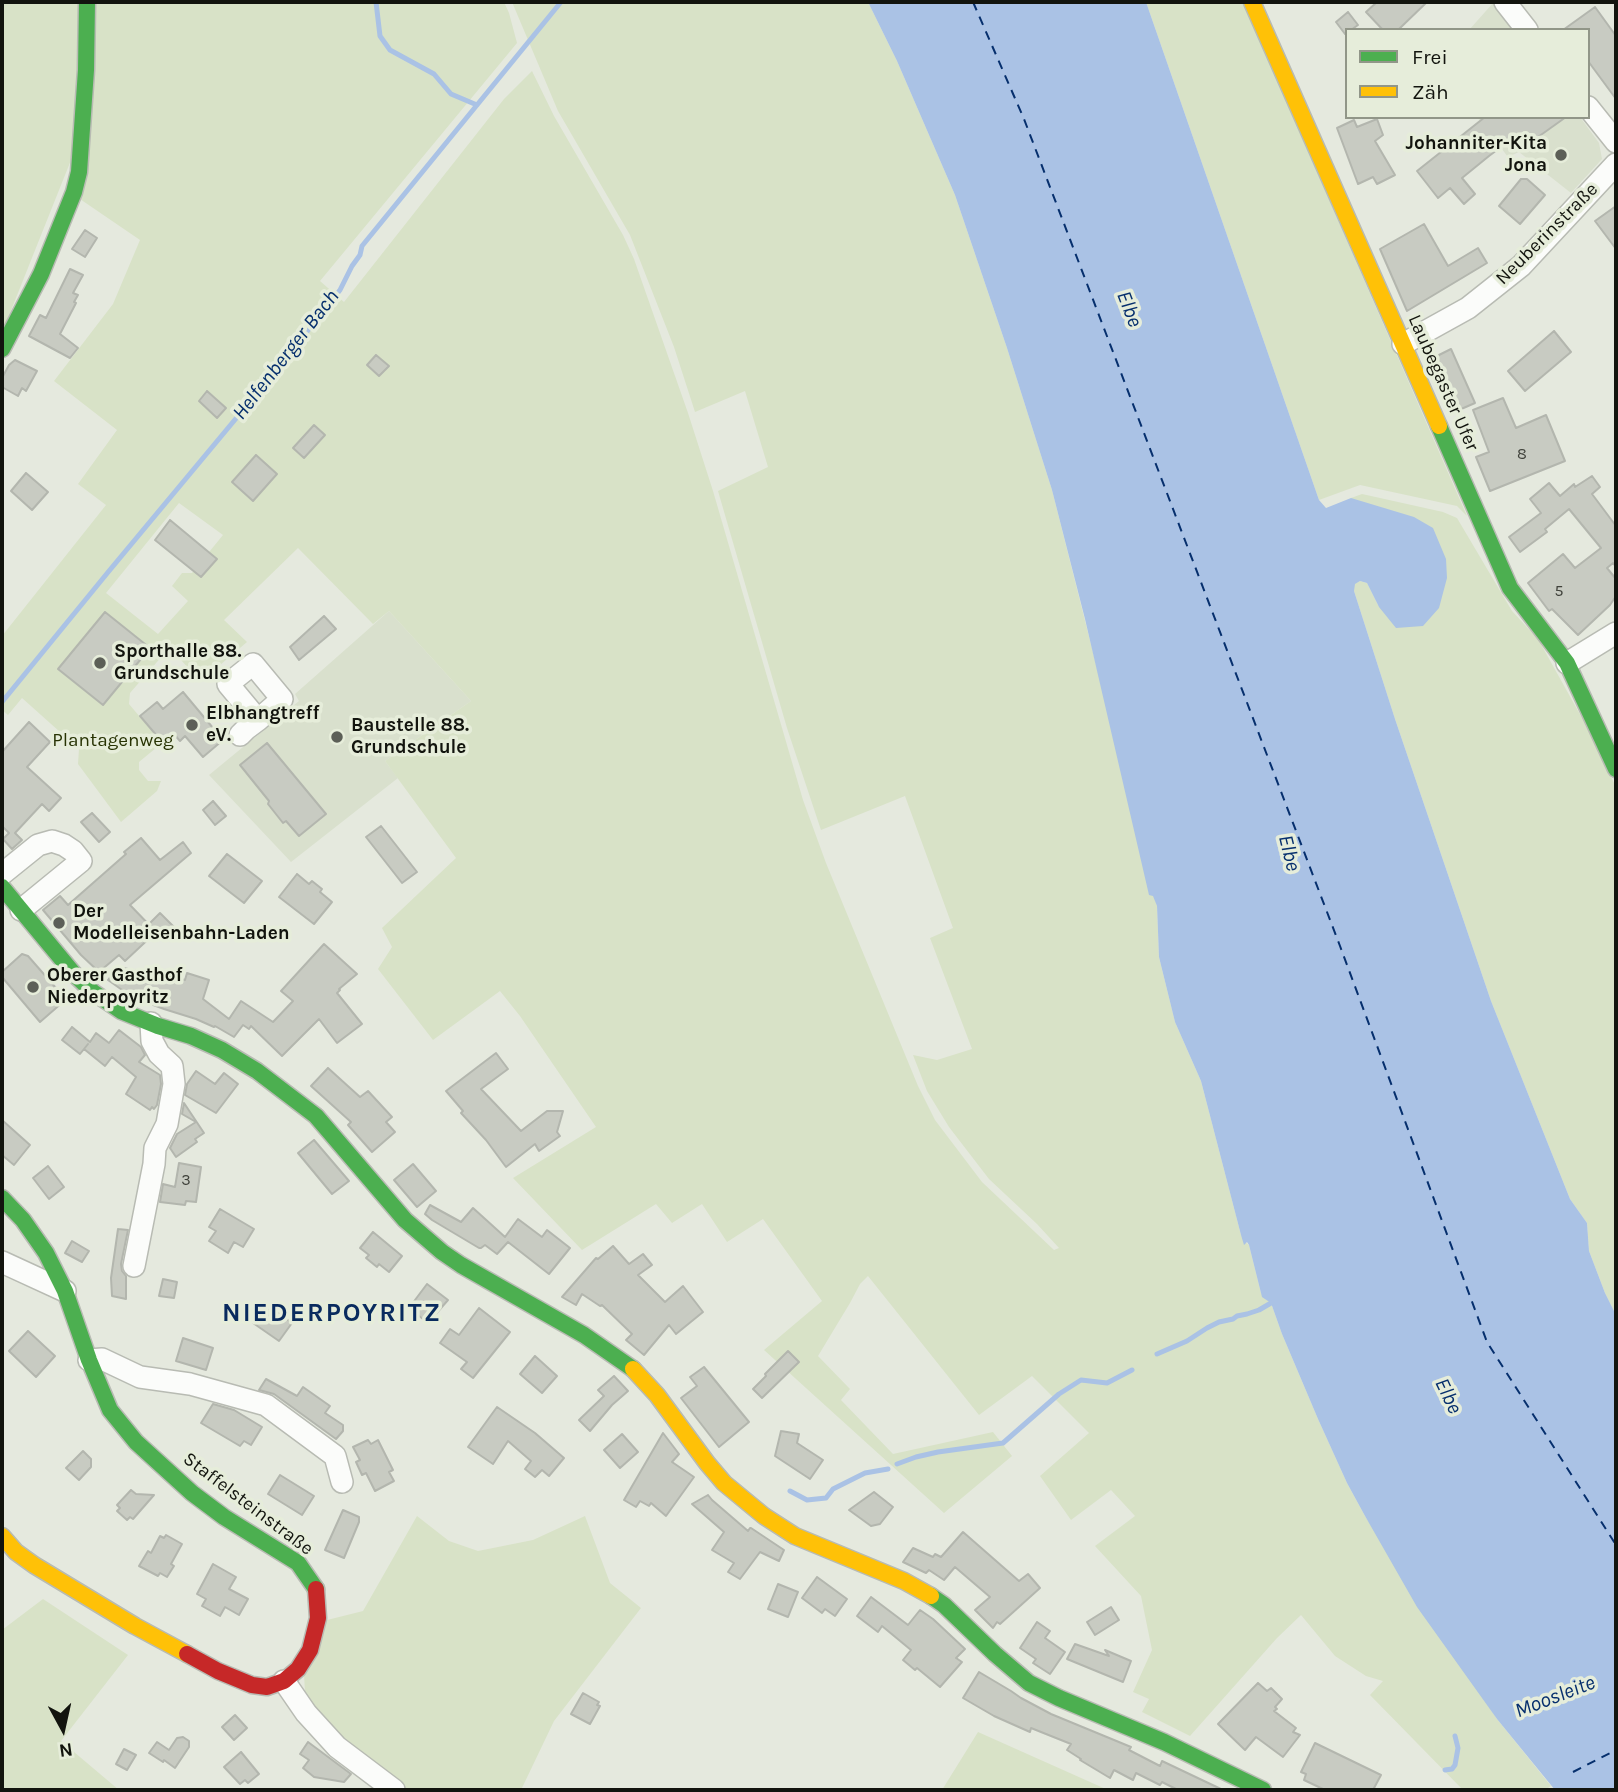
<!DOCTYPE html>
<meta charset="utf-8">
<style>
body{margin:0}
#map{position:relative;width:1618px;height:1792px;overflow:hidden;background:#e5e9de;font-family:Karla,sans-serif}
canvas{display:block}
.frame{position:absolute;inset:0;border:4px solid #12140e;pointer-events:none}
.legend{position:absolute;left:1345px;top:28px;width:245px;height:91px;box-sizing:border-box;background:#e6edda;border:2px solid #919688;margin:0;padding:9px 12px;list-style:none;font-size:21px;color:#12140e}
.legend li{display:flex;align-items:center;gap:14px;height:35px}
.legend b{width:35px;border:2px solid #919688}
.north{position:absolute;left:28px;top:1694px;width:70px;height:70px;-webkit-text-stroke:5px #e6edda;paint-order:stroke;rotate:172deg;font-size:19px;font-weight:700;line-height:28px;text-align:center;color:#12140e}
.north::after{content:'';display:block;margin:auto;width:24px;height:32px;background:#12140e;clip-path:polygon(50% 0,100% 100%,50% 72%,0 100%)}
</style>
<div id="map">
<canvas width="1618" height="1792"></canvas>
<div class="frame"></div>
<ul class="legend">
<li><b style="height:9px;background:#4caf50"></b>Frei</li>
<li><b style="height:9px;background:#ffc107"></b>Zäh</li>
</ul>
<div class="north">N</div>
</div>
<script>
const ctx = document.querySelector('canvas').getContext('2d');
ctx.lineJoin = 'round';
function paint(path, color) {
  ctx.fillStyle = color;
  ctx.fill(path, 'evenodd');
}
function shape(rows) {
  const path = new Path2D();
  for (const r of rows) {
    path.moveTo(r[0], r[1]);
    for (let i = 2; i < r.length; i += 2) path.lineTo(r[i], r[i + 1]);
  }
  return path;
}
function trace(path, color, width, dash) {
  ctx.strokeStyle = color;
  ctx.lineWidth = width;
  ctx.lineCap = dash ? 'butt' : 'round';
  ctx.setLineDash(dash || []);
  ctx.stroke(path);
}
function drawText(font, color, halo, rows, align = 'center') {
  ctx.font = font + ' Karla,sans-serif';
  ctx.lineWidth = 7;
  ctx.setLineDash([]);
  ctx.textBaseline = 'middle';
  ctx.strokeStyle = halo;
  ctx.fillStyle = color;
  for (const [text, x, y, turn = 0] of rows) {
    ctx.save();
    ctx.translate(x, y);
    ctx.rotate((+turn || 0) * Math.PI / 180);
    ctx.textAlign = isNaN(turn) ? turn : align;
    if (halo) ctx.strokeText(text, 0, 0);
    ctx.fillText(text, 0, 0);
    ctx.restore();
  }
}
paint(shape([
 [1493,3,1514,30,1469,30],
 [1477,117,1580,117,1599,143,1602,159,1571,193,1519,152,1508,157],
 [389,611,471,701,385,761,398,778,291,862,209,775,299,701,295,694]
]), '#d9e0cd');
paint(shape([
 [2,2,80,2,79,140,2,333],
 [92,2,504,2,509,13,517,43,320,281,344,302,504,99,532,71,554,116,623,235,634,259,688,413,713,491,803,800,826,863,918,1086,935,1120,982,1182,1054,1250,1059,1248,1037,1224,989,1179,949,1127,927,1091,913,1055,937,1060,972,1049,930,938,953,928,905,796,821,830,787,728,718,491,768,467,745,391,695,412,674,347,630,235,558,111,512,2,868,2,897,61,955,195,1007,348,1052,490,1157,906,1159,957,1175,1022,1201,1081,1241,1235,1245,1242,1249,1245,1261,1293,1271,1303,1282,1334,1318,1419,1347,1483,1365,1516,1497,1719,1551,1786,1545,1790,1463,1790,1370,1695,1383,1681,1366,1676,1335,1656,1301,1615,1277,1638,1190,1736,1142,1712,1149,1699,1133,1692,1152,1650,1141,1596,1095,1546,1135,1516,1111,1490,1071,1520,1040,1476,1089,1433,1032,1376,979,1415,868,1276,860,1284,850,1303,818,1356,850,1389,841,1400,893,1454,993,1432,1012,1456,944,1513,764,1350,822,1301,763,1219,727,1242,702,1204,672,1223,656,1204,582,1250,513,1178,596,1127,520,1016,500,991,433,1040,378,969,392,947,382,928,456,858,385,761,471,701,389,611,373,624,298,548,224,620,247,642,200,682,170,647,130,693,129,704,162,743,139,762,139,770,148,781,161,781,157,791,121,822,78,764,79,749,22,698,8,715,2,710,2,636,106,505,78,484,117,430,54,381,113,304,140,240,77,197],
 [179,503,223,535,192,573,182,573,172,586,188,601,158,634,106,593],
 [1146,2,1243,2,1467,516,1457,506,1360,485,1319,500],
 [1362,494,1443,512,1457,518,1512,611,1538,639,1582,718,1616,787,1616,1315,1605,1293,1589,1251,1587,1223,1570,1199,1491,1001,1395,719,1354,591,1354,584,1360,581,1367,583,1379,607,1351,498],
 [417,1516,449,1541,478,1551,533,1540,585,1516,610,1583,641,1608,554,1721,521,1790,405,1790,341,1743,314,1711,305,1691,304,1675,327,1620,363,1611],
 [43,1599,128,1655,61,1741,119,1790,2,1790,2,1630],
 [978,1732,1108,1790,942,1790]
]), '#d8e2c7');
paint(shape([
 [868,2,1146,2,1319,500,1326,508,1351,498,1414,517,1433,528,1446,559,1447,578,1439,608,1423,626,1396,628,1379,607,1367,583,1360,581,1355,584,1354,591,1395,719,1491,1001,1570,1199,1587,1223,1589,1251,1605,1293,1616,1315,1616,1790,1555,1790,1497,1719,1417,1607,1365,1516,1347,1483,1318,1419,1282,1334,1271,1303,1262,1297,1249,1245,1247,1242,1244,1245,1241,1235,1201,1081,1175,1022,1159,957,1157,906,1153,896,1149,895,1085,619,1052,490,1007,348,955,195,897,61]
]), '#aac2e5');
trace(shape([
 [376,2,380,36,390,50,434,74,451,94,477,105],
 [2,702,109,571,278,368,340,290,352,266,360,255,362,246,561,2],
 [1157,1354,1187,1341,1207,1328,1219,1322,1233,1319,1237,1316,1247,1314,1259,1310,1271,1303],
 [897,1464,916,1457,938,1452,1003,1443,1059,1394,1081,1380,1107,1383,1132,1370],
 [790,1491,807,1500,826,1498,833,1489,865,1473,888,1469],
 [1445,1770,1452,1769,1455,1765,1458,1748,1455,1736]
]), '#aac2e5', 5);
trace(shape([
 [973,2,1024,119,1340,946,1487,1342,1616,1545],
 [1573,1772,1616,1750]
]), '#062f6d', 2, [9, 7]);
const building = shape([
 [1377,2,1427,2,1398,30,1383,30,1366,12,1377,2],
 [1595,7,1616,36,1616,99,1588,61,1588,30,1563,30,1595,7],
 [1348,12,1358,25,1351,30,1347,30,1345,34,1336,22,1348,12],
 [1485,117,1566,117,1524,147,1516,136,1489,156,1462,178,1475,194,1464,204,1450,188,1438,198,1417,171,1485,117],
 [1377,119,1383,135,1375,141,1395,175,1377,184,1373,177,1358,184,1337,128,1354,120,1357,127,1377,119],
 [1521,179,1527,179,1545,195,1520,224,1499,206,1521,179],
 [1616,206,1616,249,1595,221,1616,206],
 [1424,224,1448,266,1478,248,1487,263,1407,311,1380,249,1424,224],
 [85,230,97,238,85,257,72,249,85,230],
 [70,269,83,275,73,293,78,295,74,302,76,303,60,334,78,348,70,358,29,336,40,315,46,318,70,269],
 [1554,331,1571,352,1525,391,1508,371,1554,331],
 [1451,349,1475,403,1452,413,1429,360,1451,349],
 [376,355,389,366,379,376,367,365,376,355],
 [15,360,37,371,26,391,22,388,18,396,2,387,2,378,9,365,15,360],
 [207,391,226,408,217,418,199,401,207,391],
 [1503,398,1516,428,1546,415,1565,461,1490,491,1476,457,1489,452,1473,410,1503,398],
 [314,425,325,435,304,458,293,448,314,425],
 [256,455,277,474,253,501,232,482,256,455],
 [26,473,48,492,32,510,11,491,26,473],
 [1592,476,1600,487,1592,494,1616,526,1616,567,1613,563,1607,568,1616,579,1616,596,1610,605,1578,635,1552,609,1549,611,1528,583,1563,554,1575,568,1601,548,1569,509,1545,529,1547,532,1520,552,1509,537,1541,513,1530,499,1549,483,1560,496,1574,484,1575,487,1592,476],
 [170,520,217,559,201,577,155,540,170,520],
 [105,612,150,648,103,705,58,669,105,612],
 [324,616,336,629,299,660,290,647,324,616],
 [183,692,223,740,203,757,185,736,180,741,174,734,163,743,140,716,157,702,163,709,183,692],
 [29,722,50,742,27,767,61,798,49,811,42,804,15,833,22,840,12,849,3,839,9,833,2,826,2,752,29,722],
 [267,743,326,814,299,836,286,821,283,823,268,804,269,801,240,765,267,743],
 [213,801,226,816,215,825,203,810,213,801],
 [92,813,110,832,99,842,81,822,92,813],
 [381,826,417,872,402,883,366,837,381,826],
 [141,838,160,860,183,842,191,853,130,905,156,932,125,961,119,955,99,972,81,955,43,910,60,896,68,905,126,854,124,852,141,838],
 [227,854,262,881,244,903,209,876,227,854],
 [297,874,309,884,312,881,322,889,320,892,332,902,314,924,279,897,297,874],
 [160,913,174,927,165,940,149,924,160,913],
 [324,944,357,974,339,989,340,990,337,993,362,1024,337,1043,319,1019,282,1056,251,1026,249,1029,243,1025,234,1037,215,1026,214,1027,196,1019,164,1009,132,997,108,980,118,967,185,980,187,973,209,980,203,999,229,1019,241,1001,273,1022,293,1001,281,991,324,944],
 [22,954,28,956,63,996,63,1002,40,1022,2,977,2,972,22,954],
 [72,1027,90,1042,96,1033,109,1043,119,1030,141,1047,145,1055,139,1062,160,1075,161,1084,157,1105,154,1109,152,1107,150,1110,126,1094,136,1077,112,1057,105,1066,84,1049,88,1044,80,1054,62,1040,72,1027],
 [496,1053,508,1069,481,1089,521,1131,547,1111,563,1111,557,1132,560,1136,539,1151,535,1144,506,1167,486,1140,461,1113,463,1111,446,1091,496,1053],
 [328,1068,360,1097,368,1091,392,1117,386,1122,395,1132,372,1152,348,1125,351,1122,311,1086,328,1068],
 [196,1071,215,1084,224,1073,238,1084,216,1113,185,1095,187,1084,196,1071],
 [184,1103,204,1133,195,1139,197,1142,176,1157,170,1148,177,1134,196,1122,182,1114,184,1103],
 [2,1120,30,1145,14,1165,2,1155,2,1120],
 [314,1140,349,1181,332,1194,298,1153,314,1140],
 [179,1163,201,1167,196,1202,186,1201,185,1205,160,1202,163,1184,175,1187,179,1163],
 [413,1164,436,1191,417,1207,394,1180,413,1164],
 [48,1166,64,1187,49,1199,33,1178,48,1166],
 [430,1205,461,1222,473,1208,505,1237,518,1219,542,1237,547,1230,570,1248,549,1274,508,1242,497,1254,485,1245,481,1248,479,1248,432,1220,425,1214,430,1205],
 [220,1209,254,1229,243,1247,234,1242,228,1253,209,1241,216,1231,209,1227,220,1209],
 [118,1229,128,1230,121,1264,122,1271,126,1276,126,1299,112,1296,111,1278,118,1229],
 [373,1232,402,1256,389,1272,379,1264,377,1267,366,1258,369,1255,360,1248,373,1232],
 [72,1241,89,1251,82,1262,65,1253,72,1241],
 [613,1246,629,1264,643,1254,652,1265,638,1275,665,1302,683,1286,703,1312,676,1334,669,1325,644,1355,626,1340,632,1334,602,1305,600,1306,582,1294,576,1305,562,1297,596,1258,598,1259,613,1246],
 [163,1279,177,1282,174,1298,159,1296,163,1279],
 [427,1284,448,1300,428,1323,409,1308,427,1284],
 [266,1304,292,1323,279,1341,253,1323,266,1304],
 [479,1308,510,1332,473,1378,461,1369,467,1362,440,1343,450,1329,459,1335,479,1308],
 [28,1331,55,1356,36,1377,9,1351,28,1331],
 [183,1338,213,1348,206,1370,176,1361,183,1338],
 [788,1351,799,1362,762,1398,753,1389,766,1376,765,1374,788,1351],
 [535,1356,557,1376,542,1393,520,1374,535,1356],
 [704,1367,749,1422,719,1447,681,1398,697,1386,690,1377,704,1367],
 [614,1376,628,1391,612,1405,590,1431,579,1420,604,1396,598,1390,614,1376],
 [266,1379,297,1396,303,1387,330,1406,325,1413,343,1425,343,1431,336,1439,274,1394,259,1390,266,1379],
 [213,1404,234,1410,262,1427,251,1445,244,1441,240,1446,201,1423,213,1404],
 [497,1407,535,1433,564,1458,549,1476,542,1470,535,1477,525,1469,531,1461,508,1441,493,1464,468,1447,497,1407],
 [781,1431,799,1434,797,1443,823,1460,810,1479,775,1456,781,1431],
 [663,1433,679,1454,672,1462,694,1477,666,1516,651,1503,649,1506,640,1501,636,1507,624,1500,663,1433],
 [622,1434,638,1452,620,1468,604,1450,622,1434],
 [368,1440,371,1444,378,1440,393,1470,389,1472,394,1481,375,1491,366,1473,362,1475,356,1462,360,1460,353,1447,368,1440],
 [83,1451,91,1459,91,1467,79,1480,66,1468,83,1451],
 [280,1475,314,1496,302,1515,268,1494,280,1475],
 [131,1490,136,1494,154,1495,133,1519,130,1517,127,1520,117,1511,120,1508,117,1505,131,1490],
 [874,1492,893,1507,880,1524,871,1526,849,1510,874,1492],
 [708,1495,712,1500,748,1531,750,1528,751,1528,784,1550,779,1561,760,1552,740,1579,728,1572,734,1563,712,1550,724,1532,692,1504,708,1495],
 [343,1510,359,1517,359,1522,344,1558,325,1550,343,1510],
 [963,1532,1019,1581,1028,1574,1040,1588,1000,1624,997,1622,993,1628,975,1610,990,1597,955,1567,944,1580,929,1570,926,1573,903,1562,913,1548,933,1557,935,1554,941,1557,963,1532],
 [166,1535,182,1544,171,1564,174,1566,167,1577,160,1573,158,1576,139,1566,148,1551,151,1553,160,1536,164,1538,166,1535],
 [213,1564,236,1577,229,1589,248,1599,239,1615,225,1607,220,1616,202,1606,206,1599,197,1594,213,1564],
 [817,1577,847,1599,835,1616,825,1609,822,1613,802,1598,817,1577],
 [778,1584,798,1592,788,1617,768,1609,778,1584],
 [871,1597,908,1625,920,1610,933,1619,965,1649,956,1658,962,1662,940,1687,917,1668,915,1670,903,1660,911,1650,882,1626,878,1632,857,1616,871,1597],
 [1111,1607,1119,1620,1095,1635,1087,1622,1111,1607],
 [1037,1622,1050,1631,1045,1638,1065,1652,1050,1674,1033,1663,1036,1659,1020,1648,1037,1622],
 [1075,1644,1109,1656,1105,1650,1131,1661,1123,1682,1067,1659,1075,1644],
 [979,1672,1011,1691,1021,1698,1051,1714,1131,1747,1129,1750,1160,1766,1162,1761,1223,1790,1178,1790,1162,1782,1160,1785,1136,1773,1133,1780,1114,1770,1110,1778,1080,1760,1081,1759,1067,1750,1071,1744,1031,1728,1030,1732,994,1716,963,1698,979,1672],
 [1258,1683,1267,1691,1271,1688,1282,1699,1275,1707,1277,1709,1274,1711,1296,1728,1293,1732,1300,1735,1283,1757,1256,1737,1245,1750,1218,1724,1258,1683],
 [583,1693,599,1702,597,1705,600,1706,590,1724,571,1714,583,1693],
 [235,1715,247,1728,234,1740,222,1727,235,1715],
 [183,1737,189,1741,189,1747,175,1768,164,1760,163,1762,149,1753,157,1742,169,1750,177,1738,183,1737],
 [308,1742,351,1774,344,1782,314,1777,303,1768,309,1760,300,1754,308,1742],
 [1315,1743,1381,1775,1373,1790,1325,1790,1304,1780,1306,1774,1301,1772,1315,1743],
 [124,1749,136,1755,127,1770,116,1764,124,1749],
 [241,1752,259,1774,248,1783,245,1780,240,1784,224,1767,241,1752]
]);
paint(building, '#c8cbc2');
trace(building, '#b3b6ae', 2);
const street = shape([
 [1505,2,1527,30],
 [1588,107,1616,142],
 [1403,344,1468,308,1521,266,1616,164],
 [1567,663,1616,633],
 [240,735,246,729,258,720,282,699,253,664,228,684,258,720],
 [2,874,38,845,52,841,64,845,73,851,81,861,21,910],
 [2,1262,65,1291],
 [134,1266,154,1164,155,1148,167,1124,174,1084,172,1066,159,1054,152,1041,151,1023],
 [89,1360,102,1359,140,1377,190,1384,266,1405,335,1456,342,1482],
 [284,1681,306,1713,337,1747,394,1790]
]);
const fast = shape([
 [2,349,41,274,74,192,79,172,86,70,87,2],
 [1439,426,1510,588,1567,663,1616,769],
 [2,887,74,974,93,992,121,1011,158,1026,191,1036,222,1050,257,1071,316,1116,405,1220,442,1252,461,1265,584,1335,633,1369],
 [2,1198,23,1220,46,1253,65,1291,89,1360,110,1410,136,1442,192,1493,224,1517,298,1563,316,1589],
 [931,1596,944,1605,995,1654,1029,1683,1059,1698,1164,1742,1263,1790]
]);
const slow = shape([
 [1252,2,1439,426],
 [633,1369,657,1395,707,1463,724,1483,764,1516,795,1536,904,1581,931,1596],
 [2,1536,16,1552,34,1565,135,1626,187,1654]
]);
const jam = shape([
 [187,1654,218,1671,252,1685,267,1687,284,1681,298,1669,310,1650,318,1618,316,1589]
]);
trace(street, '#b8bbb3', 24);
trace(fast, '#b8bbb3', 19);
trace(slow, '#b8bbb3', 19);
trace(jam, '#b8bbb3', 19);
trace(street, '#fbfcfa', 21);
trace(fast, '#4caf50', 16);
trace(slow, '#ffc107', 16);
trace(jam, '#c62828', 16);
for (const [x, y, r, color] of [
 [1561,155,7,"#5c5f57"],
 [100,663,7,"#5c5f57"],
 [192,725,7,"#5c5f57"],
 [337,737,7,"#5c5f57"],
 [59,923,7,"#5c5f57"],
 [33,987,7,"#5c5f57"]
]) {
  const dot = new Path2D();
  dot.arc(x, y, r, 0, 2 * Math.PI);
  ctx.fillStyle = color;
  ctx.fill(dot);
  trace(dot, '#e6edda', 2.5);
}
drawText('16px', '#40423b', null, [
 ["8",1522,454],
 ["5",1559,591],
 ["3",186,1180]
]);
drawText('bold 19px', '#12140e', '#e6edda', [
 ["Johanniter-Kita",1547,144,"right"],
 ["Jona",1547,166,"right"],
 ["Sporthalle 88.",114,652],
 ["Grundschule",114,674],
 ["Elbhangtreff",206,714],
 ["eV.",206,736],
 ["Baustelle 88.",351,726],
 ["Grundschule",351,748],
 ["Der",73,912],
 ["Modelleisenbahn-Laden",73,934],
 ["Oberer Gasthof",47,976],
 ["Niederpoyritz",47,998]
], 'left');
drawText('19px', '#12140e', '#e6edda', [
 ["Neuberinstraße",1547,234,-45],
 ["Laubegaster Ufer",1443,383,66],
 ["Staffelsteinstraße",248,1504,37]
]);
drawText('19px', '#273303', '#e6edda', [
 ["Plantagenweg",113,741]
]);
drawText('italic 21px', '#062f6d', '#e6edda', [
 ["Elbe",1129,309,69],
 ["Helfenberger Bach",286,355,-52],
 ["Elbe",1289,853,76],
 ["Elbe",1448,1396,65],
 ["Moosleite",1555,1697,-21]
]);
ctx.letterSpacing = '2px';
drawText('bold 26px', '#092b5e', '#e6edda', [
 ["NIEDERPOYRITZ",332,1314]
]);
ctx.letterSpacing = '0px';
</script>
